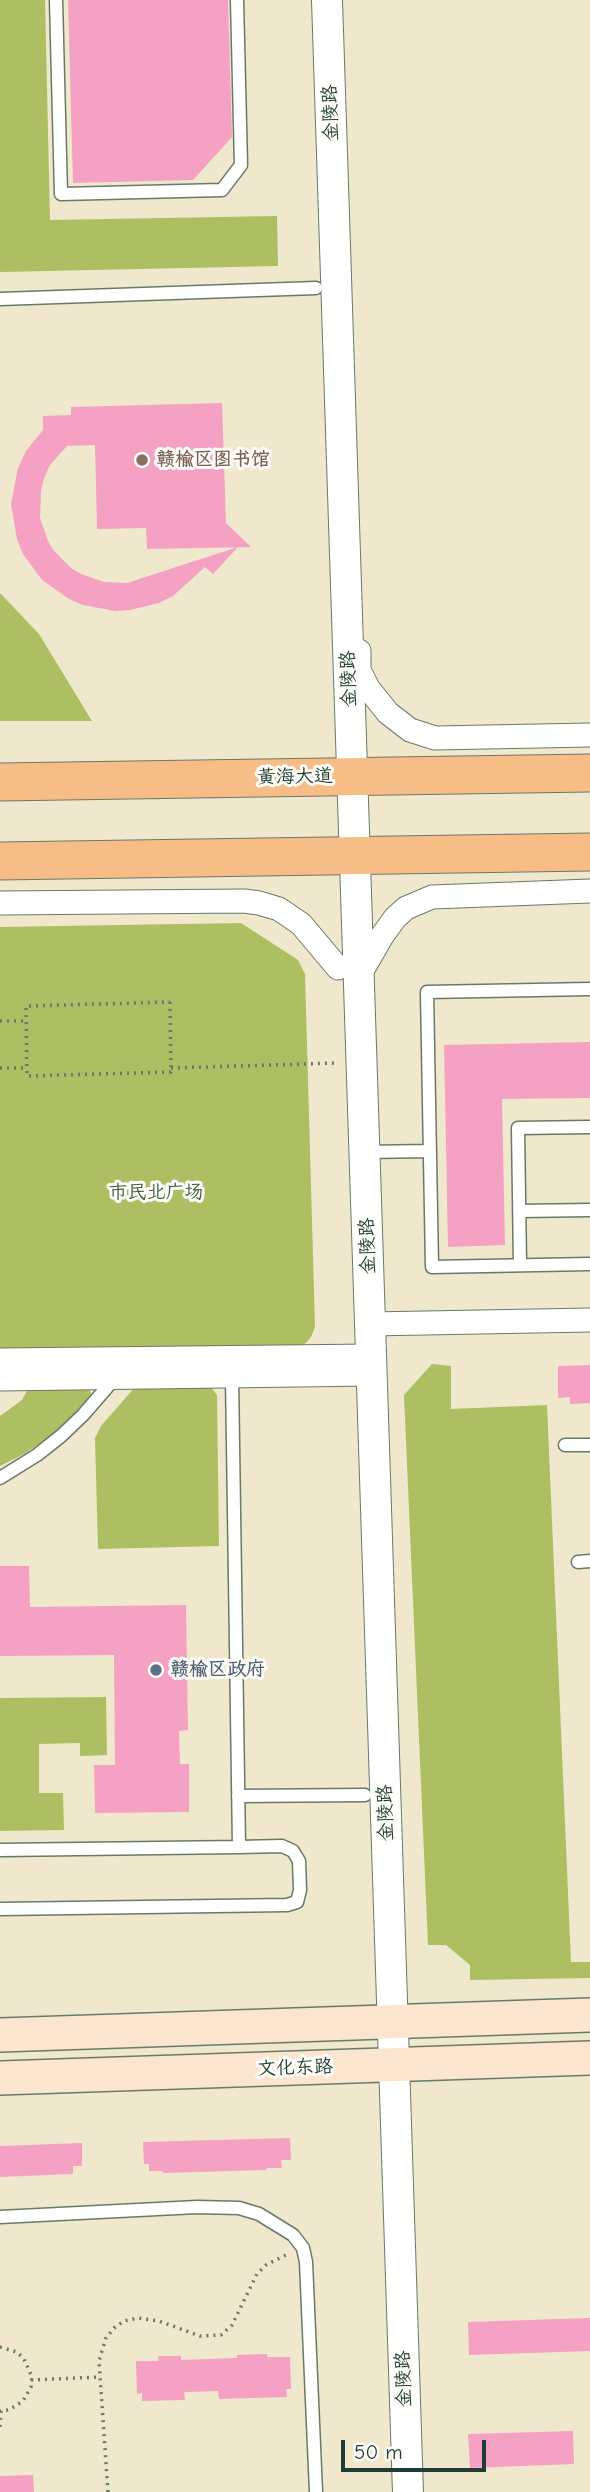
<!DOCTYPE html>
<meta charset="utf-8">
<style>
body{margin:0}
#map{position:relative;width:590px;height:2492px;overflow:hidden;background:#efe8cd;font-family:"Comic Neue",sans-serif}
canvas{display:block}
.scale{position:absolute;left:341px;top:2440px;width:145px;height:32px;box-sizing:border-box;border:4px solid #1f3d34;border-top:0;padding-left:9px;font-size:21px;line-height:24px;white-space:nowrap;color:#1f3d34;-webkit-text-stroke:5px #fdfcf7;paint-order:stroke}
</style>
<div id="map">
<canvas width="590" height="2492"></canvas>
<div class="scale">50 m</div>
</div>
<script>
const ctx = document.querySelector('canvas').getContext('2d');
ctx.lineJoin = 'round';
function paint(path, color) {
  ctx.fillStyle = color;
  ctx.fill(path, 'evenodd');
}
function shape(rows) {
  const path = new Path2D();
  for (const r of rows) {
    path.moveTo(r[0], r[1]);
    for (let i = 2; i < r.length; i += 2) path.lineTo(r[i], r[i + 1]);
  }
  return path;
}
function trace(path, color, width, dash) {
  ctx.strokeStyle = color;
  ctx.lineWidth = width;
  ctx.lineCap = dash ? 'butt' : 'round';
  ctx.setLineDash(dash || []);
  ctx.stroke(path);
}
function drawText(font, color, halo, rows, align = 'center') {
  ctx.font = font + ' "Comic Neue","LXGW WenKai TC",sans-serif';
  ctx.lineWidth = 6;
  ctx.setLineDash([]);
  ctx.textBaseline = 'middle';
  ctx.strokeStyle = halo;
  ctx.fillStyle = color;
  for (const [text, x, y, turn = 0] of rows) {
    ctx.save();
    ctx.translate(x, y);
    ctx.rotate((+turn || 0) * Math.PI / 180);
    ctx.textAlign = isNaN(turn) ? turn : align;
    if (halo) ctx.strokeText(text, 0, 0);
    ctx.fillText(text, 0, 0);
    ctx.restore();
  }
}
paint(shape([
 [0,0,45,0,50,220,277,216,278,266,0,272],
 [0,593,39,634,92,721,0,721],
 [241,923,298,960,305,974,315,1327,311,1337,306,1343,297,1347,0,1351,0,927],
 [432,1364,451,1366,451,1409,547,1405,571,1962,590,1962,590,1978,470,1980,470,1965,446,1945,428,1945,404,1395],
 [210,1386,217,1395,219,1546,98,1549,95,1438,101,1426,135,1387],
 [88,1388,91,1393,91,1400,60,1430,24,1454,0,1466,0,1416,22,1400,28,1389],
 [106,1697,107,1755,80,1756,80,1743,39,1744,39,1793,63,1793,64,1830,0,1831,0,1698]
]), '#adbf62');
paint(shape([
 [68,0,228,0,232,137,193,180,73,183],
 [222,403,226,523,251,547,147,549,146,528,97,529,95,445,67,446,50,465,44,478,41,491,40,518,48,541,54,551,71,568,81,574,104,582,127,583,238,547,213,574,205,567,173,596,159,603,130,610,115,611,83,605,69,599,42,580,23,554,17,539,11,504,18,468,26,451,43,430,43,416,71,415,71,407],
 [590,1042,590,1098,502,1099,505,1245,448,1247,444,1045],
 [590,1365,590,1403,570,1404,570,1397,558,1398,558,1366],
 [0,1566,29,1566,30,1607,186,1605,188,1730,179,1731,180,1764,189,1764,189,1812,95,1813,94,1765,115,1765,114,1655,0,1656],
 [290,2138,291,2160,281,2160,282,2168,266,2168,267,2170,163,2173,163,2171,149,2171,149,2164,144,2164,143,2142],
 [82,2143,82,2166,73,2166,73,2174,0,2177,0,2146],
 [590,2318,590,2351,469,2355,468,2322],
 [267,2354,267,2357,290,2357,291,2389,286,2389,287,2397,219,2399,218,2391,184,2392,185,2400,142,2401,142,2393,137,2394,136,2361,159,2361,158,2356,181,2356,181,2360,237,2358,237,2355],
 [573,2431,574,2464,470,2468,468,2434],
 [33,2475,34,2492,0,2492,0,2476]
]), '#f4a1c4');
const service = shape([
 [56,0,61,194,222,190,241,165,237,0],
 [0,299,316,288],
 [590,989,427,992,432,1267,590,1264],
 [364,1152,430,1151],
 [519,1211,590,1210],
 [520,1265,518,1128,590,1127],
 [565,1445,590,1445],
 [0,1478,37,1455,61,1436,83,1415,115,1378],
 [578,1562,590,1561],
 [238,1796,365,1795],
 [0,1850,239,1847,232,1376],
 [0,1909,287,1905,297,1902,300,1890,299,1861,293,1851,282,1846,239,1847],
 [0,2217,197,2207,239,2208,259,2214,293,2235,303,2248,306,2262,316,2492]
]);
const minor = shape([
 [359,651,359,670,368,688,388,713,410,730,435,738,590,735],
 [0,903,244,901,259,903,279,909,301,924,338,968],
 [359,976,382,936,395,918,406,908,432,897,590,891],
 [370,1324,590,1320],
 [0,1360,371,1356],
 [0,1379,372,1374]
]);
const tertiary = shape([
 [327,0,408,2492]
]);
const secondary = shape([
 [0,2035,590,2015],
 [0,2078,590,2058]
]);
const primary = shape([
 [0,782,590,773],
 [0,861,590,852]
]);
trace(service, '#68796a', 15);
trace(minor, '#68796a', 25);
trace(tertiary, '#68796a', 32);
trace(secondary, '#68796a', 36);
trace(primary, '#68796a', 39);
trace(shape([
 [170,1002,171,1072,27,1076,26,1006,170,1002],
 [0,1021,26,1021],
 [0,1068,27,1068],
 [171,1068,337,1063],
 [0,2347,17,2352,24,2359,32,2377,31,2387,23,2401,9,2410,1,2411,0,2427],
 [31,2380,100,2377],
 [108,2492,99,2361,106,2338,114,2328,124,2321,138,2318,159,2321,200,2336,221,2335,232,2325,257,2274,266,2265,288,2254]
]), '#68796a', 3.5, [2, 5]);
trace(service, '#fff', 12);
trace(minor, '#fff', 23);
trace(tertiary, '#fff', 30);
trace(secondary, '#fbe5cf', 33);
trace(primary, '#f6be86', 37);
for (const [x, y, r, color] of [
 [142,460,7,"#8d6e63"],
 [156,1670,7,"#5c6f8a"]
]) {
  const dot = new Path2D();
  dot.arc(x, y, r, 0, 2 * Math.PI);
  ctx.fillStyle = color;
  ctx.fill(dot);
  trace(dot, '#fdfcf7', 2.5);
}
drawText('19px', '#1f3d34', '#fdfcf7', [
 ["金陵路",331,113,-92],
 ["金陵路",349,679,-92],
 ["黄海大道",295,777,-1],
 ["金陵路",368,1246,-92],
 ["金陵路",386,1813,-92],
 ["文化东路",295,2068,-2],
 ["金陵路",404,2379,-92]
]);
drawText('bold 19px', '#785e54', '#fdfcf7', [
 ["赣榆区图书馆",156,460]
], 'left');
drawText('19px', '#425e40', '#fdfcf7', [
 ["市民北广场",156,1193]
]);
drawText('bold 19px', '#4e5e75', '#fdfcf7', [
 ["赣榆区政府",170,1670]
], 'left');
</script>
